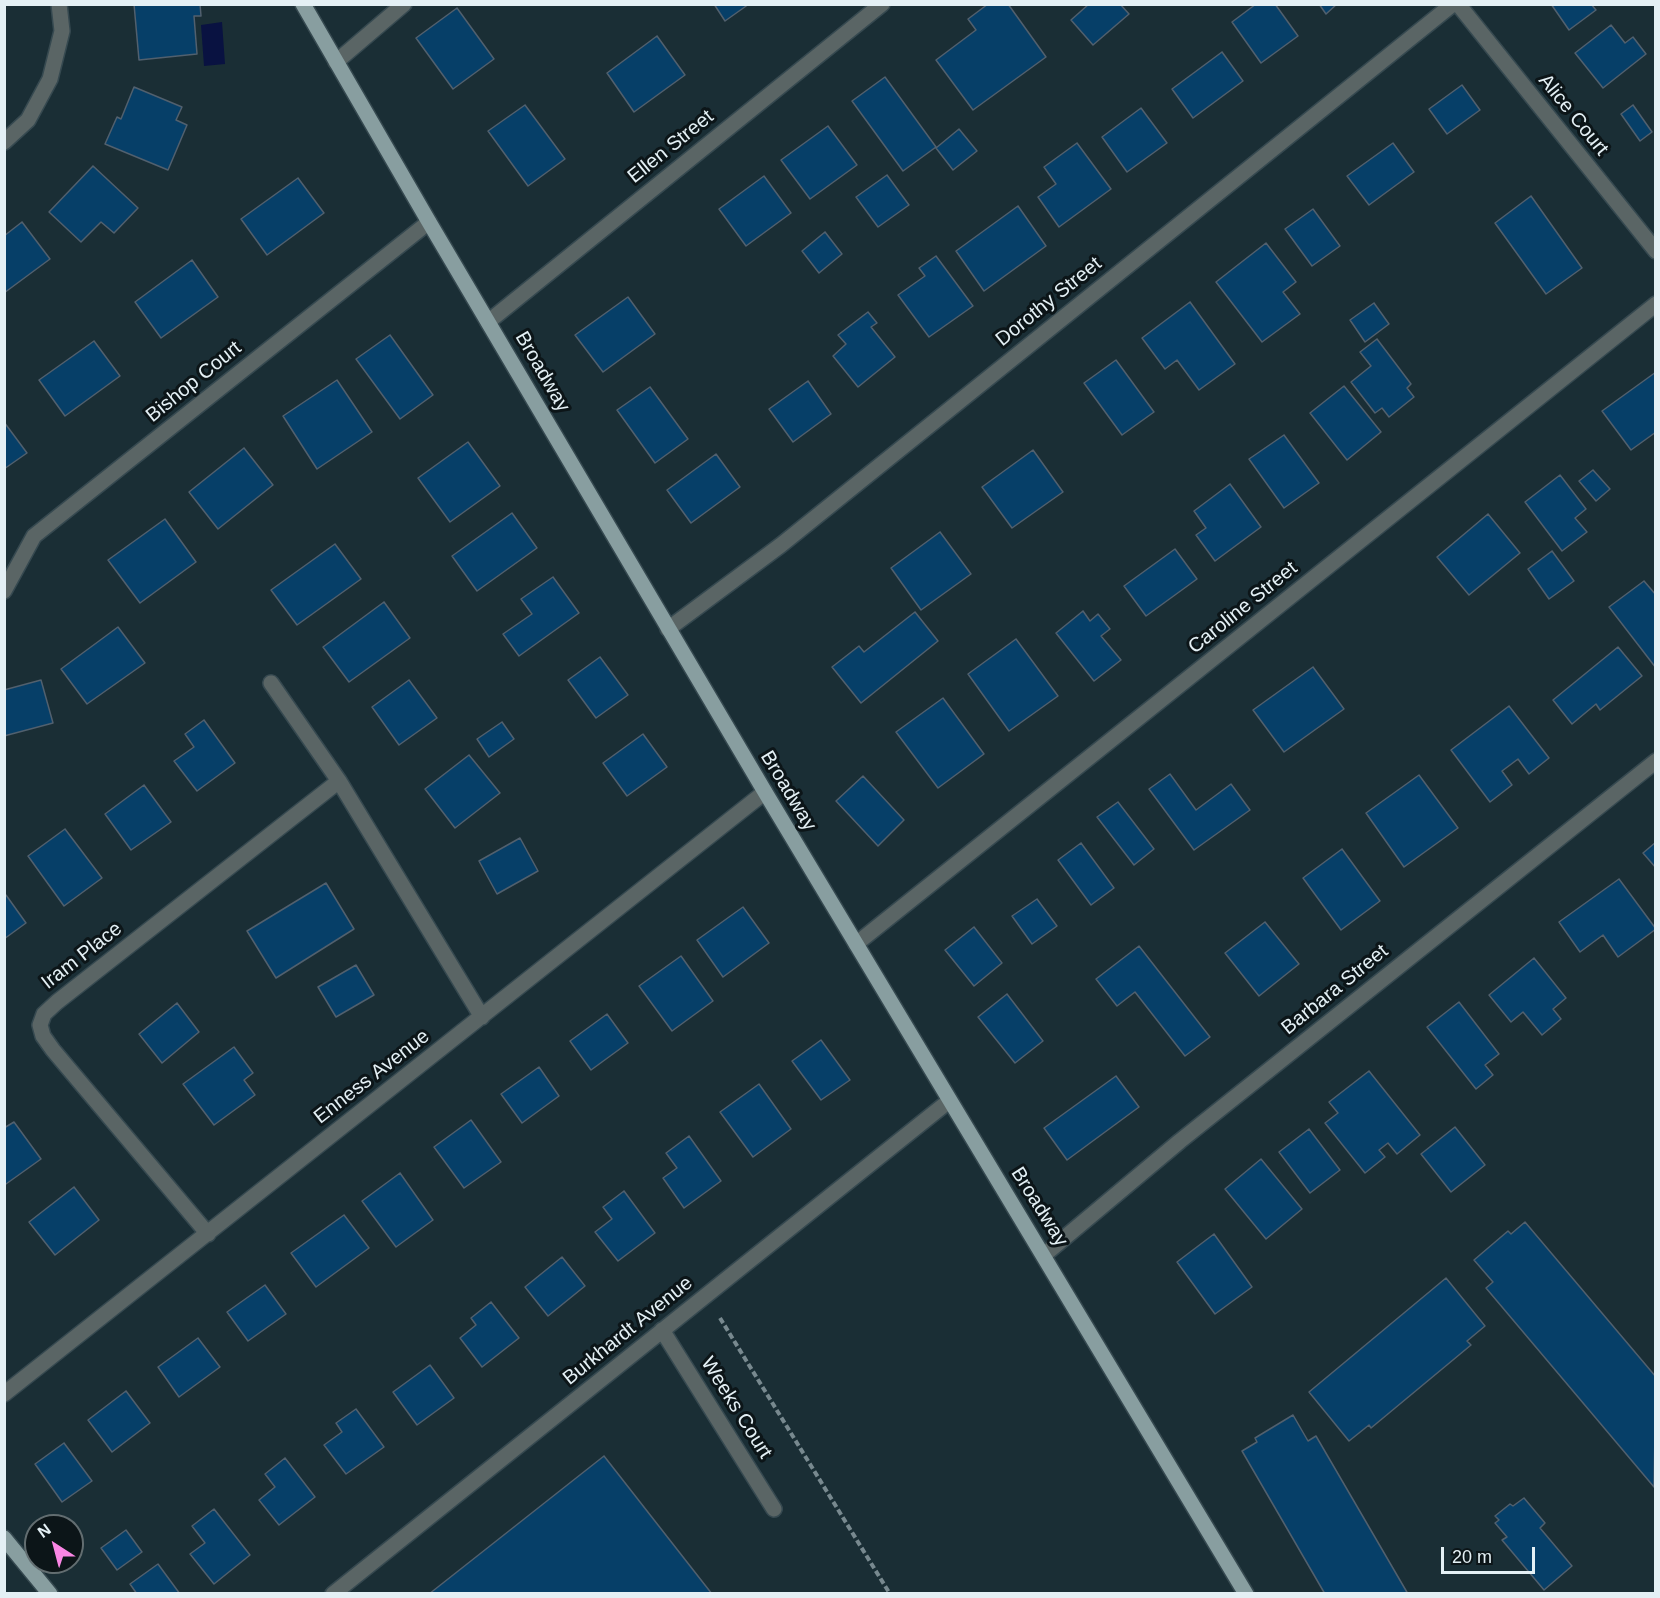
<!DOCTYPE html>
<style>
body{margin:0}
#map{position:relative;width:1660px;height:1598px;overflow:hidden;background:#1a2e35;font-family:Arial,sans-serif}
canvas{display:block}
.frame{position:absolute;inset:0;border:6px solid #e4f0f5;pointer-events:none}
.north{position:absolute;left:24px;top:1514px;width:60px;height:60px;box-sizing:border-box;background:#0c1518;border:2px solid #626d70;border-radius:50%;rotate:324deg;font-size:16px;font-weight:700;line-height:24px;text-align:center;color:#e4f0f5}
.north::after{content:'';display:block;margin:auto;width:21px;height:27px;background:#fb86e5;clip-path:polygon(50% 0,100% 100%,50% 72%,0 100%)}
.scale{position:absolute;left:1441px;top:1547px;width:94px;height:27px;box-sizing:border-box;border:3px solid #e4f0f5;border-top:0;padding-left:8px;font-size:18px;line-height:21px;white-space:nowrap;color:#e4f0f5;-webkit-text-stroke:4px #0c1518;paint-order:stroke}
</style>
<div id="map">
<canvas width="1660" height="1598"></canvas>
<div class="frame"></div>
<div class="north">N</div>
<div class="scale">20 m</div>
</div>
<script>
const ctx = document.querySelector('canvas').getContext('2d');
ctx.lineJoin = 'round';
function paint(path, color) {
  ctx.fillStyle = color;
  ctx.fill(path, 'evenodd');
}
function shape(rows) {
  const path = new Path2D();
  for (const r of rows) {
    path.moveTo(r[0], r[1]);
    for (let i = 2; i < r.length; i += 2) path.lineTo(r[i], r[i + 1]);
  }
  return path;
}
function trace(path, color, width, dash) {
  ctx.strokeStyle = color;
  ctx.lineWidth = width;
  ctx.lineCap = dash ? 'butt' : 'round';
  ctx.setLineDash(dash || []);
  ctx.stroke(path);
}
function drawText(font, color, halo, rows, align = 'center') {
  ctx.font = font + ' Arial,sans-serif';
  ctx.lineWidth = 6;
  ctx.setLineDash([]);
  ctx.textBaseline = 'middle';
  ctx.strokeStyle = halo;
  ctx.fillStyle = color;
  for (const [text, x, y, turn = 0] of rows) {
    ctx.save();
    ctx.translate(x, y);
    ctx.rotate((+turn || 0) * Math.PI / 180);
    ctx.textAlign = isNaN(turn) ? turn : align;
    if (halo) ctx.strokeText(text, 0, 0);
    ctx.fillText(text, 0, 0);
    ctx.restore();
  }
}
paint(shape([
 [222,22,225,64,204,66,201,25]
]), '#091241');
const building = shape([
 [134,4,200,4,201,16,194,16,197,54,139,60,134,4],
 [714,4,749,4,725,21,714,4],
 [988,4,1008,4,1046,57,973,110,936,60,976,30,968,19,988,4],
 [1089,4,1120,4,1129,14,1093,45,1071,20,1089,4],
 [1256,4,1275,4,1298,36,1261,63,1232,22,1256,4],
 [1319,4,1337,4,1326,14,1319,4],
 [1551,4,1591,4,1596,10,1569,30,1551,4],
 [457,8,494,59,453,89,416,38,457,8],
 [1611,25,1625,43,1633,37,1646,54,1603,88,1575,53,1611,25],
 [657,36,685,75,634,112,607,73,657,36],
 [1222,52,1243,81,1193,118,1172,89,1222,52],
 [885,77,936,147,903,171,852,101,885,77],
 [1462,85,1480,110,1447,134,1429,109,1462,85],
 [134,87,182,107,176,120,187,125,168,170,105,144,117,117,121,119,134,87],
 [525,105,565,159,528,186,488,131,525,105],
 [1633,105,1652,132,1640,141,1621,114,1633,105],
 [1141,108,1167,143,1127,172,1102,137,1141,108],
 [828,126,857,165,810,199,781,160,828,126],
 [959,129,977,151,953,170,936,148,959,129],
 [1077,143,1111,189,1059,227,1038,197,1056,184,1044,167,1077,143],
 [1393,143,1414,172,1369,205,1347,176,1393,143],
 [93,166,138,208,114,233,101,222,81,242,49,212,93,166],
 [887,175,909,205,878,227,856,197,887,175],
 [764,176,791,213,746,246,719,209,764,176],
 [298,178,324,213,267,255,241,219,298,178],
 [1531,196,1582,268,1546,294,1495,223,1531,196],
 [1018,206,1046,246,984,291,956,251,1018,206],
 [1313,209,1340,246,1312,266,1285,229,1313,209],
 [22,222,50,259,4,293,4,236,22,222],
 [825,232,842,254,819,273,802,251,825,232],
 [1266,243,1296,282,1283,292,1300,314,1262,342,1216,282,1266,243],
 [936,256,973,306,929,337,898,295,925,276,919,268,936,256],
 [192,260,218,297,161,338,135,302,192,260],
 [628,297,655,334,603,372,575,335,628,297],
 [1190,302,1235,364,1199,390,1177,360,1165,369,1142,338,1190,302],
 [1374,303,1389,324,1365,342,1350,320,1374,303],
 [868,312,877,323,871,327,895,357,858,387,833,356,846,344,838,335,868,312],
 [390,335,433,395,400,419,356,359,390,335],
 [1377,339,1411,384,1407,388,1414,397,1389,417,1382,408,1375,413,1351,382,1371,366,1360,352,1377,339],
 [94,341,120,376,65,416,39,380,94,341],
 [1116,360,1154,412,1122,435,1084,383,1116,360],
 [1656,372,1656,432,1631,450,1602,411,1656,372],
 [337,380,372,432,317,469,283,416,337,380],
 [808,381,831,414,793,442,769,409,808,381],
 [1344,386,1381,432,1347,460,1310,413,1344,386],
 [650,387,688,439,655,463,617,410,650,387],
 [4,422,27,453,4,469,4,422],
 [1284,435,1319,483,1284,508,1249,459,1284,435],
 [468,442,500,486,450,522,418,478,468,442],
 [244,448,273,485,218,529,189,492,244,448],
 [1033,450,1063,492,1012,528,982,487,1033,450],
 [716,454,740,487,691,523,667,490,716,454],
 [1593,470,1610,489,1596,501,1579,481,1593,470],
 [1560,475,1586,509,1575,518,1587,532,1562,551,1525,502,1560,475],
 [1230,484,1261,527,1215,561,1196,535,1206,528,1194,511,1230,484],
 [512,513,537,548,477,591,452,556,512,513],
 [1488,514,1520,553,1469,595,1437,557,1488,514],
 [165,519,196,562,140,603,108,560,165,519],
 [940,532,971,574,921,610,891,568,940,532],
 [335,544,361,579,297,625,271,590,335,544],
 [1175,549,1197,579,1146,616,1124,586,1175,549],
 [1552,551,1574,581,1549,599,1528,569,1552,551],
 [553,577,579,613,519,656,503,634,532,614,521,599,553,577],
 [1644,581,1656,595,1656,668,1609,607,1644,581],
 [384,602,410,638,349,682,323,647,384,602],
 [1083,611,1090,621,1098,614,1110,629,1101,636,1121,660,1094,681,1056,633,1083,611],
 [915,612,938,641,861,703,832,667,859,646,864,652,915,612],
 [118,627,145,663,87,704,61,669,118,627],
 [1016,639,1058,696,1009,731,968,674,1016,639],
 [1618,647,1642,676,1600,710,1596,704,1572,724,1553,700,1618,647],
 [600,657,628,695,596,718,568,680,600,657],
 [1313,667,1344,709,1284,752,1253,710,1313,667],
 [41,680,53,723,4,736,4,690,41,680],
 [409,680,437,718,399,745,372,707,409,680],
 [943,698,984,754,938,788,896,732,943,698],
 [1509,706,1549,758,1529,774,1518,759,1502,771,1512,785,1490,802,1451,750,1509,706],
 [204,720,235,763,197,791,174,761,194,747,185,734,204,720],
 [502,722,514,739,489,757,477,739,502,722],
 [643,734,667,767,627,796,603,763,643,734],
 [469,755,500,793,455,828,425,789,469,755],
 [1170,774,1196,810,1231,784,1250,810,1194,850,1149,789,1170,774],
 [1419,775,1458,828,1404,867,1366,813,1419,775],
 [863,776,904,820,878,846,836,801,863,776],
 [144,785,171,822,131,850,105,814,144,785],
 [1118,802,1154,849,1134,865,1097,817,1118,802],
 [65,829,102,878,64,906,28,856,65,829],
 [520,838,538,871,497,894,479,861,520,838],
 [1656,842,1656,868,1643,853,1656,842],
 [1081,843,1114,888,1091,905,1058,860,1081,843],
 [1342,849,1380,901,1341,930,1303,878,1342,849],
 [1619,879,1656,929,1618,957,1603,935,1580,952,1559,922,1619,879],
 [326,883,354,929,276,978,247,931,326,883],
 [6,895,26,923,4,939,4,896,6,895],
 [1037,899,1057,926,1032,944,1012,916,1037,899],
 [743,907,769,943,723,977,697,940,743,907],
 [1265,922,1299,964,1259,996,1225,953,1265,922],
 [974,927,1002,963,974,986,945,950,974,927],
 [1139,946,1210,1037,1185,1056,1135,992,1117,1006,1096,979,1139,946],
 [681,956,713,1001,672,1031,639,986,681,956],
 [1534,958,1566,998,1553,1009,1561,1019,1542,1035,1523,1012,1511,1022,1489,995,1534,958],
 [356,965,374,995,336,1017,318,987,356,965],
 [1007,994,1043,1041,1015,1063,978,1017,1007,994],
 [1459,1002,1499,1054,1485,1065,1493,1075,1476,1089,1427,1027,1459,1002],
 [177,1003,199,1032,162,1063,139,1034,177,1003],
 [607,1014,628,1043,591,1070,570,1041,607,1014],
 [821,1040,850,1080,821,1100,792,1061,821,1040],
 [234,1047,253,1073,244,1080,255,1095,214,1125,183,1084,234,1047],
 [539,1067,559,1096,522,1123,501,1094,539,1067],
 [1369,1071,1420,1135,1397,1154,1388,1143,1379,1150,1385,1157,1365,1173,1325,1123,1338,1113,1329,1102,1369,1071],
 [1116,1076,1139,1107,1067,1160,1044,1128,1116,1076],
 [759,1084,791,1129,753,1157,720,1112,759,1084],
 [471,1120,501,1162,464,1188,434,1147,471,1120],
 [14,1122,41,1159,6,1184,4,1182,4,1128,14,1122],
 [1455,1127,1485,1165,1451,1192,1421,1154,1455,1127],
 [1309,1129,1340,1170,1310,1193,1279,1152,1309,1129],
 [689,1136,721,1181,684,1208,663,1178,677,1168,666,1153,689,1136],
 [1261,1159,1302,1209,1266,1239,1225,1189,1261,1159],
 [400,1173,433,1220,396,1247,362,1201,400,1173],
 [74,1187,99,1220,55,1255,29,1222,74,1187],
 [624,1191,655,1233,618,1261,595,1232,612,1219,603,1207,624,1191],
 [344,1215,369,1248,316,1287,291,1253,344,1215],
 [1525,1222,1656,1377,1654,1487,1486,1288,1493,1282,1474,1260,1508,1231,1511,1234,1525,1222],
 [1214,1234,1252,1287,1215,1314,1177,1262,1214,1234],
 [562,1257,585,1286,548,1316,525,1287,562,1257],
 [1446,1278,1485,1326,1467,1341,1471,1345,1371,1428,1369,1425,1349,1441,1309,1392,1446,1278],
 [265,1285,286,1314,248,1341,227,1312,265,1285],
 [491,1302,519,1338,482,1367,460,1338,476,1325,471,1318,491,1302],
 [198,1338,220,1367,179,1397,158,1367,198,1338],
 [430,1365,454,1398,417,1425,393,1392,430,1365],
 [126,1391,150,1423,112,1452,88,1420,126,1391],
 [356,1409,384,1447,346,1474,324,1445,342,1432,336,1423,356,1409],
 [1293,1415,1308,1441,1316,1436,1408,1594,1325,1594,1242,1451,1257,1442,1255,1438,1293,1415],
 [64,1443,92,1481,62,1502,35,1464,64,1443],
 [604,1456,712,1594,429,1594,604,1456],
 [285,1458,315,1497,279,1525,259,1500,275,1487,265,1474,285,1458],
 [1524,1498,1545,1523,1540,1528,1572,1566,1544,1590,1502,1540,1507,1537,1495,1523,1499,1520,1495,1516,1510,1504,1513,1506,1524,1498],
 [214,1509,250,1555,214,1584,190,1554,205,1543,192,1526,214,1509],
 [126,1530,142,1552,117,1570,101,1548,126,1530],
 [158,1564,180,1594,137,1594,130,1584,158,1564]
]);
paint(building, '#063f68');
trace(building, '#51606e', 1.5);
const minor = shape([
 [1458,4,1656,251],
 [336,62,404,4],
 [4,142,28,120,50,79,62,31,59,4],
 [488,322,882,4],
 [4,591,34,536,429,222],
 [668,629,781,545,1453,4],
 [271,683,339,781,482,1017],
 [856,944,1656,304],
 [208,1234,53,1050,43,1036,40,1025,44,1014,57,1002,339,781],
 [1044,1255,1180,1141,1656,761],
 [662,1330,774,1509],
 [4,1394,765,792],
 [333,1594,949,1101]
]);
const major = shape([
 [303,4,429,222,765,792,1246,1594],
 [4,1538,50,1594]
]);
trace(minor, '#364950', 18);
trace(major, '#364950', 18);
trace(shape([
 [720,1318,890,1594]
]), '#78898f', 4, [6, 3]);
trace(minor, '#5a6565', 15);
trace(major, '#889ea0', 15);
drawText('20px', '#e4f0f5', '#0c1518', [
 ["Alice Court",1573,115,51],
 ["Ellen Street",671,147,-39],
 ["Dorothy Street",1049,302,-39],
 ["Broadway",542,372,60],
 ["Bishop Court",194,382,-39],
 ["Caroline Street",1243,608,-39],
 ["Broadway",788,791,59],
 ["Iram Place",82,956,-38],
 ["Barbara Street",1335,990,-39],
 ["Enness Avenue",372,1077,-38],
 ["Broadway",1039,1207,58],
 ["Burkhardt Avenue",628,1331,-39],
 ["Weeks Court",736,1408,58]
]);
</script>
